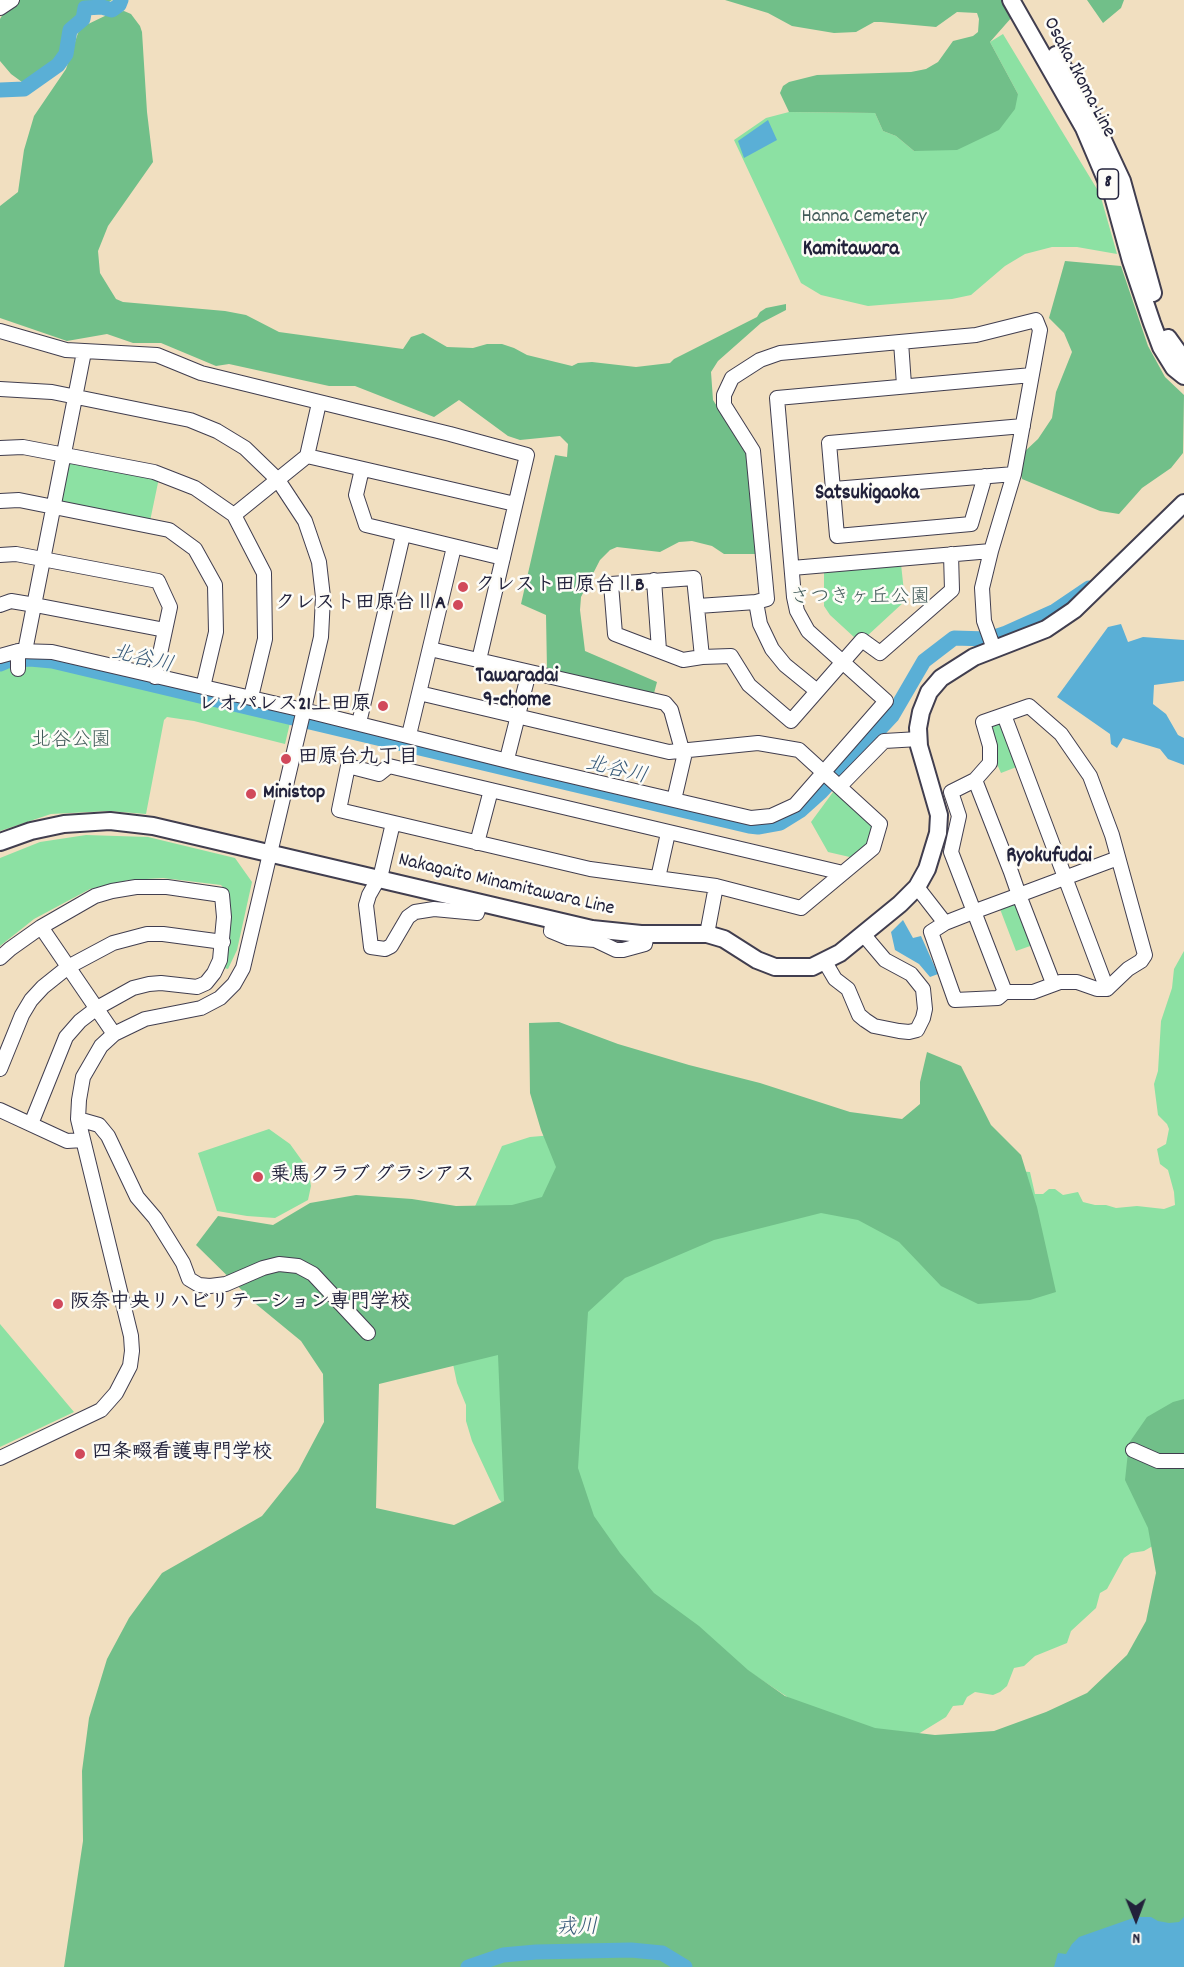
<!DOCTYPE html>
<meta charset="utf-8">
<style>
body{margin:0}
#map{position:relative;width:1184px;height:1967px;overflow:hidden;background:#f1dfc0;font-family:Dekko,sans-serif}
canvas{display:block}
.north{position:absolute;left:1106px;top:1889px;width:60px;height:60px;-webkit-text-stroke:4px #fdfcf7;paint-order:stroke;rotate:179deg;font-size:16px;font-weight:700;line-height:24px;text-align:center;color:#22223b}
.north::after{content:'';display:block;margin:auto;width:21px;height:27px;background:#22223b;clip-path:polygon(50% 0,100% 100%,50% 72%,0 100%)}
</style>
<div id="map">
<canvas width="1184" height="1967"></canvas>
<div class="north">N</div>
</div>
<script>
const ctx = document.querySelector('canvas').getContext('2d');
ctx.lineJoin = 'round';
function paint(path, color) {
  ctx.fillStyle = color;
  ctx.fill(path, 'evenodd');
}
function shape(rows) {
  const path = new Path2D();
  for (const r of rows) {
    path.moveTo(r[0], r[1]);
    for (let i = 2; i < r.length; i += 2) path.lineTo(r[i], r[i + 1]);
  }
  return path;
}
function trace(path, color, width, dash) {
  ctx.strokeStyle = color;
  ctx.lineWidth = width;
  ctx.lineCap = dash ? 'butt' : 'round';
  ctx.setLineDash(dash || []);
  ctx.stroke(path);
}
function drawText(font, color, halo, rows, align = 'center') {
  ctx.font = font + ' Dekko,"Klee One",sans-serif';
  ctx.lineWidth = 5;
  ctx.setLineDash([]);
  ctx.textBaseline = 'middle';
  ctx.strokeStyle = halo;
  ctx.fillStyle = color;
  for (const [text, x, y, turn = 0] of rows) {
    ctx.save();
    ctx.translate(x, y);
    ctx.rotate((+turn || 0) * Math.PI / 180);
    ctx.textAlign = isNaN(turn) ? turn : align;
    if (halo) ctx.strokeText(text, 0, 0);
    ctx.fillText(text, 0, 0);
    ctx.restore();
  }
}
paint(shape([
 [1003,34,1100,194,1117,254,1077,247,1052,247,1025,254,1005,266,971,295,952,299,868,306,821,295,801,283,734,140,766,118,789,112,875,113,883,131,896,136,914,151,1018,94,990,42],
 [72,459,159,478,150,521,65,504,61,499,68,463],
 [901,564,905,601,866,637,855,638,830,615,824,606,824,571],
 [31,664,49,665,290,723,285,744,194,721,167,717,164,720,146,814,109,811,51,814,0,831,0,669],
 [997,722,1004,725,1019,766,1001,773,996,762,990,728,992,723],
 [836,788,876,826,870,847,854,858,828,852,811,822],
 [86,835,148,837,235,858,252,882,237,950,228,969,224,968,231,919,228,893,221,885,163,878,129,880,90,889,34,919,0,946,0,858,40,842],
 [1017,902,1033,945,1016,951,1000,909],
 [1184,951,1184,1528,1144,1551,1131,1553,1124,1558,1107,1589,1100,1593,1096,1608,1071,1631,1067,1643,1035,1656,1024,1666,1014,1668,1007,1686,1000,1692,993,1695,975,1692,967,1697,963,1705,953,1706,946,1717,915,1736,899,1739,807,1710,511,1514,499,1499,472,1441,466,1421,466,1405,457,1383,449,1345,468,1222,502,1146,530,1137,553,1135,1030,1172,1035,1194,1043,1194,1049,1189,1055,1189,1063,1195,1078,1192,1083,1202,1095,1205,1106,1205,1116,1208,1137,1206,1164,1209,1175,1205,1174,1192,1168,1170,1160,1164,1157,1149,1166,1144,1169,1129,1167,1124,1158,1115,1154,1084,1158,1071,1161,1021,1172,988,1174,969],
 [269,1129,290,1144,308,1169,311,1186,308,1200,275,1218,247,1216,217,1211,198,1153],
 [0,1324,74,1412,0,1447]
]), '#8ce1a3');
paint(shape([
 [7,0,112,0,104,5,95,3,82,8,80,16,68,30,62,56,48,71,26,85,11,74,0,61,0,19,7,7],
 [725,0,1002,0,1012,17,990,42,1018,94,1015,109,999,130,957,150,914,151,896,136,883,131,875,113,789,112,780,93,783,86,789,82,817,75,911,72,926,69,938,62,953,41,973,36,978,32,979,19,977,13,957,12,936,27,881,22,874,22,856,32,834,33,792,26,768,13],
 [1087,0,1124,0,1121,8,1103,23],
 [124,11,131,14,140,26,142,32,147,112,153,162,108,226,98,251,100,273,116,299,123,302,225,311,246,315,279,332,403,349,411,337,423,333,447,347,473,348,487,344,502,344,514,348,527,355,572,366,578,363,592,362,636,367,670,363,674,359,757,317,760,312,766,308,786,304,786,310,761,323,718,361,711,372,713,400,747,453,758,554,724,554,712,546,692,541,679,542,660,552,617,547,610,550,600,560,581,597,580,610,585,651,657,682,653,697,547,670,546,615,521,604,555,455,567,457,568,444,560,436,520,440,508,436,459,400,434,417,355,386,329,386,229,364,216,366,161,343,133,343,107,334,67,341,0,318,0,206,18,192,24,150,34,116,66,69,78,33,82,27,111,13],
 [1065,261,1121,266,1148,346,1165,377,1184,395,1183,453,1171,468,1142,488,1119,514,1100,511,1022,479,1019,466,1023,453,1038,439,1052,418,1056,392,1072,352,1064,333,1049,318],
 [559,1022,618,1044,689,1065,760,1083,850,1112,902,1119,920,1104,920,1082,927,1052,961,1066,991,1125,1021,1155,1037,1207,1056,1292,1030,1300,978,1304,941,1286,899,1242,858,1220,821,1213,714,1240,625,1278,588,1312,578,1468,594,1516,620,1553,654,1593,699,1626,748,1670,785,1696,875,1728,935,1735,994,1731,1046,1712,1087,1693,1127,1655,1146,1621,1156,1573,1148,1528,1125,1480,1129,1443,1147,1417,1173,1402,1184,1399,1184,1967,64,1967,83,1841,82,1771,89,1718,107,1659,129,1618,162,1573,262,1516,298,1471,324,1422,323,1374,301,1341,256,1304,196,1245,218,1216,273,1225,310,1203,356,1195,412,1199,456,1206,512,1205,542,1197,556,1167,541,1130,530,1093,529,1023],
 [498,1355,504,1501,454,1525,376,1508,379,1384]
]), '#71bf89');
paint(shape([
 [768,120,777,140,744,158,738,141],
 [1121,624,1128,642,1143,637,1184,640,1184,681,1154,685,1153,704,1166,714,1178,735,1184,738,1184,765,1168,759,1160,749,1123,738,1117,748,1111,744,1110,734,1057,697,1108,627],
 [903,920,913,938,921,936,938,974,930,977,919,964,895,950,891,932],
 [1136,1917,1151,1917,1158,1921,1169,1923,1179,1922,1184,1917,1184,1967,1054,1967,1058,1953,1066,1954,1072,1944,1079,1937]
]), '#5aafd6');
trace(shape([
 [0,90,24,89,58,65,66,54,70,30,83,19,85,8,102,7,112,10,119,5,121,0],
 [0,664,7,661,30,659,52,661,749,826,758,827,780,823,801,810,821,792,892,716,924,661,954,638,988,639,1006,633,1055,611,1089,588],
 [468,1967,503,1955,536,1952,631,1950,662,1953,685,1967]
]), '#5aafd6', 15);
const minor = shape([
 [0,8,12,0],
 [0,331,66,350,157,355,201,373,450,434,527,455,479,660],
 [901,342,904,385],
 [0,389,52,392,190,420,217,431,245,448,278,480,305,521,319,562,323,597,321,637,243,968,234,984,220,998,201,1008,145,1019,114,1034,101,1046,83,1077,79,1100,78,1119,131,1336,132,1351,130,1366,116,1393,101,1410,0,1458],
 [0,448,23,447,154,472,195,488,234,515,264,573,265,639,251,697],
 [307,456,319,403],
 [362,469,356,495,366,525,503,558],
 [985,476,971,524,837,536,829,443,1023,426],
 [834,489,1014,474],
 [0,501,19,500,169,530,195,549,215,585,216,632,203,687],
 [234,515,307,456,515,504],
 [0,555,16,554,158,581,170,607,155,677],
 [792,568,991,551],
 [654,580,659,650],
 [756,602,760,624,772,649,785,665,817,691],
 [0,605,11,601,35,605,165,630],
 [698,606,756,602,767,599,753,451,724,405,724,395,732,378,760,360,780,353,976,335,1036,320,1040,330,1014,474,991,551,982,588,984,621,994,649],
 [430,649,665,703,671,710,684,757,674,800],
 [18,651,18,669],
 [25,651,84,352],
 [0,656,18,651,52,652,303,710,528,766,751,818,771,816,795,805,886,701,808,631,797,611,794,597,777,398,1032,375],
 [702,657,694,578,611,584,615,634,683,660,702,657,731,656,749,685,791,721,862,640,880,653,952,590,951,554],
 [419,693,669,752,758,743,799,750,880,824,873,848,801,908,716,886,590,869,339,810,348,766,379,774,389,766,843,873],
 [1004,715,1107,989],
 [359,723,403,535],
 [409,735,454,547],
 [507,759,529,672],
 [975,780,951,792,959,816,951,852,1005,992],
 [840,786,884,741,919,739],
 [393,823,381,874,369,895,366,905,371,947,385,949,391,946,408,917,415,912,434,909,477,913,480,903],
 [477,843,491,790],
 [658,878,668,833],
 [917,887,945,923],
 [553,920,551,931,568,938,595,940,616,950,623,950,645,944,647,934],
 [41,927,114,1034],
 [707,934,716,886],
 [0,958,10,949,41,927,95,896,112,891,136,887,167,887,222,895,224,917,220,960,214,973,206,983,197,987,161,983,149,984,133,988,97,1008,80,1021,66,1037,31,1124],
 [825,962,835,979,848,989,859,1015,865,1020,874,1026,899,1031,909,1032,917,1030,923,1018,925,1009,923,989,911,974,885,960,863,934],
 [1053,983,1019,895,1011,872,975,780,990,763,990,746,983,722,1029,706,1061,734,1090,776,1112,835,1145,955,1141,961,1128,969,1107,989,1097,989,1077,982,1060,982,1033,992,1005,992,998,998,955,1000,931,932,945,923,973,912,1019,895,1118,858],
 [0,1069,22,1015,31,1000,43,987,68,967,113,943,147,934,163,934,223,942],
 [0,1110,67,1141,83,1140],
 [78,1119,99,1125,108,1136,137,1197,155,1218,183,1263,189,1279,199,1285,210,1286,226,1284,263,1268,279,1264,298,1266,313,1274,368,1333],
 [1133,1450,1158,1461,1184,1461]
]);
const major = shape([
 [1011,0,1084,128,1113,196,1131,261,1152,323,1161,347,1174,368,1184,376],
 [1056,55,1095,123,1122,181,1153,293],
 [1168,338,1184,360],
 [0,842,31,831,64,824,110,821,153,826,592,929,641,934,707,934,724,939,757,960,775,967,812,967,840,953,900,904,917,887,927,869,938,833,939,815,924,763,919,746,918,728,921,712,929,692,941,678,974,657,1046,629,1074,610,1184,503]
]);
trace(minor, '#413e4f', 16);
trace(major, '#413e4f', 20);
trace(minor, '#fff', 14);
trace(major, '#fff', 16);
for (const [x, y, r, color] of [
 [463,587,6,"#d1495b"],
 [458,605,6,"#d1495b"],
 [383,706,6,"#d1495b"],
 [286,759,6,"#d1495b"],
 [251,794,6,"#d1495b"],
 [258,1177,6,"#d1495b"],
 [58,1304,6,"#d1495b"],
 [80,1454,6,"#d1495b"]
]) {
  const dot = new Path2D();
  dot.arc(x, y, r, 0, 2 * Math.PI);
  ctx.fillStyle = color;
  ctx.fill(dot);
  trace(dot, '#fdfcf7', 2);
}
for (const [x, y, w] of [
 [1108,184,21]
]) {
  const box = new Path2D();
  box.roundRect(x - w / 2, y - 15, w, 30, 4.5);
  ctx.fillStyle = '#fdfcf7';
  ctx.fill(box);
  trace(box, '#22223b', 1.5);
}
drawText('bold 18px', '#22223b', null, [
 ["8",1108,184]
]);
drawText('20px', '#22223b', '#fdfcf7', [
 ["Osaka Ikoma Line",1078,78,62],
 ["Nakagaito Minamitawara Line",506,886,13]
]);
drawText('20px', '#425b5a', '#fdfcf7', [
 ["Hanna Cemetery",864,218],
 ["さつきヶ丘公園",860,599],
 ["北谷公園",71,742]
]);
drawText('bold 20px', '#22223b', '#fdfcf7', [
 ["クレスト田原台ⅡB",475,587],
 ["クレスト田原台ⅡA",446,605,"right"],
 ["レオパレス21上田原",371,706,"right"],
 ["田原台九丁目",298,759],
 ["Ministop",263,794],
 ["乗馬クラブ グラシアス",270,1177],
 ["阪奈中央リハビリテーション専門学校",70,1304],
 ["四条畷看護専門学校",92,1454]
], 'left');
drawText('bold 21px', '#22223b', '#fdfcf7', [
 ["Kamitawara",851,251],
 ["Satsukigaoka",867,495],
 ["Tawaradai",517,678],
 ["9-chome",517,702],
 ["Ryokufudai",1049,858]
]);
drawText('italic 21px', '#385a79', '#fdfcf7', [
 ["北谷川",142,661,13],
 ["北谷川",616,772,13],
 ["戎川",577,1930,-1]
]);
</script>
